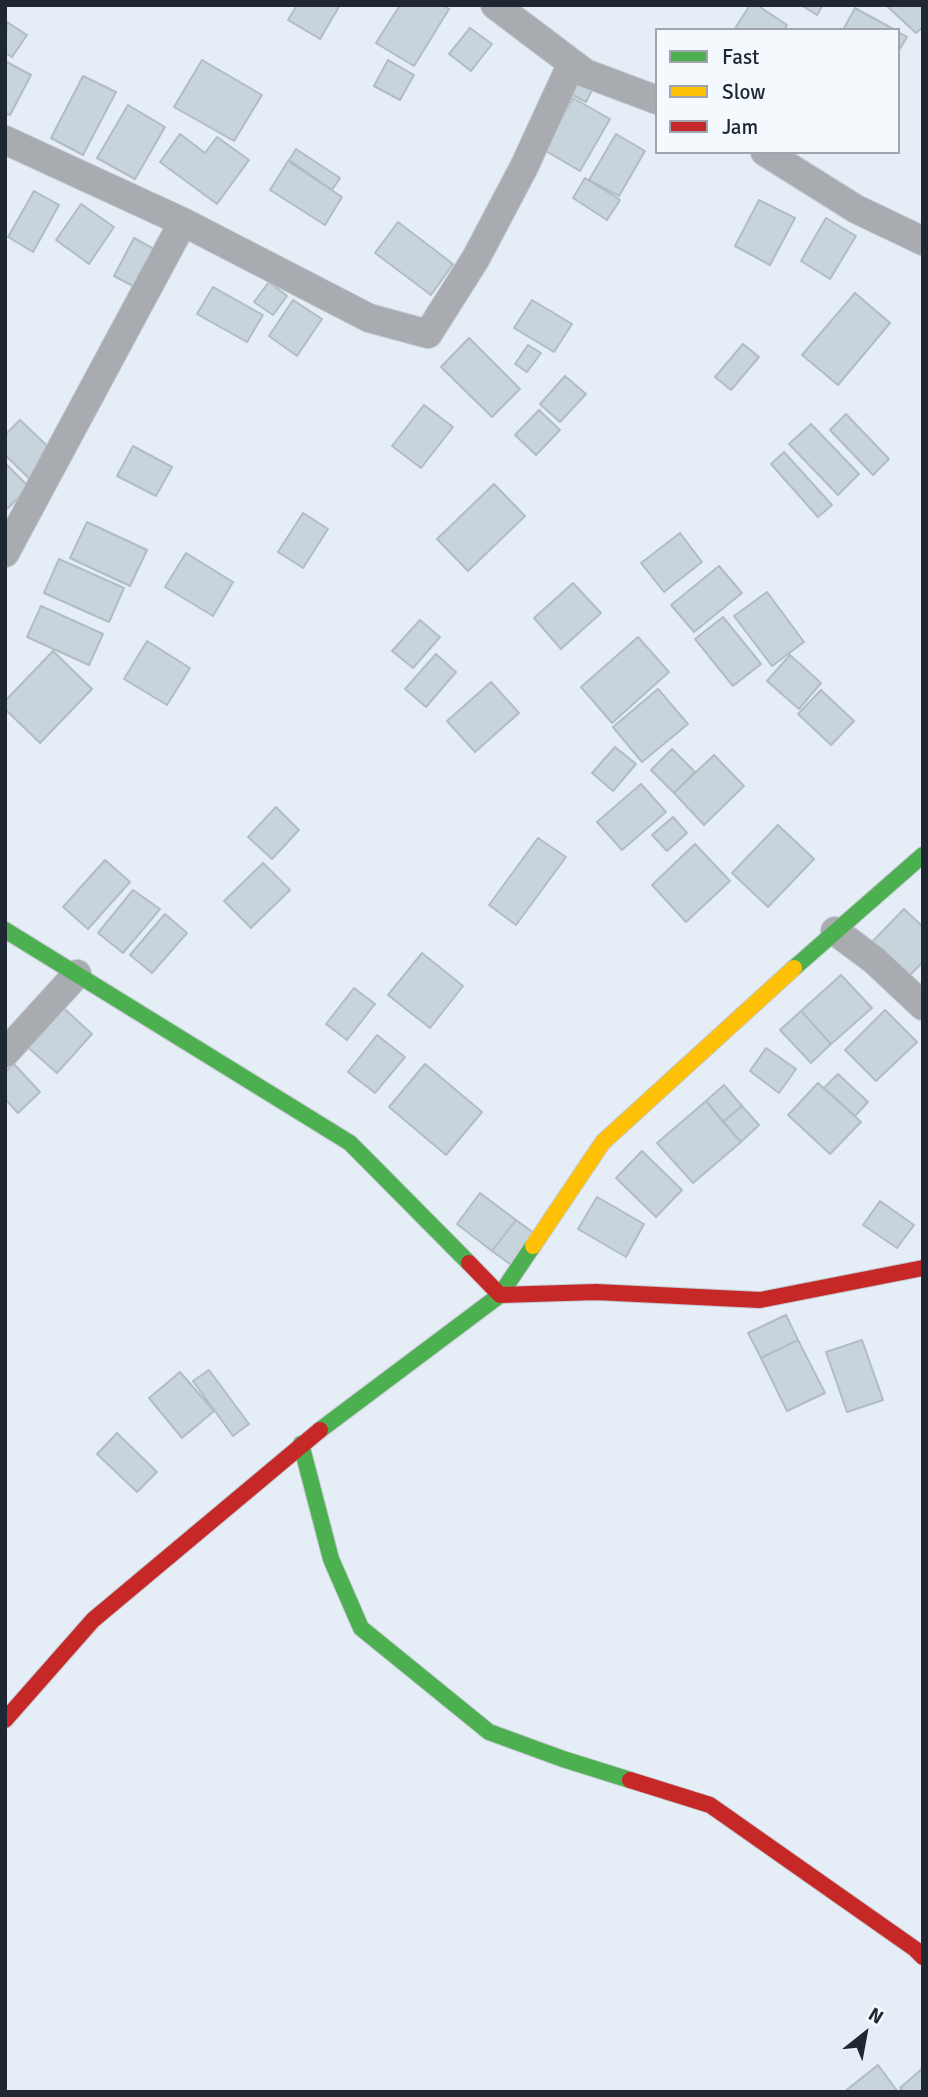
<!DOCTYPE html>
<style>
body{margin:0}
#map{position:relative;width:928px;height:2097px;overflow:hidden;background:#e5edf6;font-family:Signika,sans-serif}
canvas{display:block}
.frame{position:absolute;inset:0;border:7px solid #1e2732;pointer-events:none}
.legend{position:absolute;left:655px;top:28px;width:245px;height:126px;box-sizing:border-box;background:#f4f9fe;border:2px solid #9ea5ac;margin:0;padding:9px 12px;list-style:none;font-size:21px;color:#1e2732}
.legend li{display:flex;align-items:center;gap:14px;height:35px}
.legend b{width:35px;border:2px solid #9ea5ac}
.north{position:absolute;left:830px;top:1999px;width:70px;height:70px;-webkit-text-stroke:5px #f4f9fe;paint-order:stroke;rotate:31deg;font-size:19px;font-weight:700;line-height:28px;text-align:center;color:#1e2732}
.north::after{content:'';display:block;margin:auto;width:24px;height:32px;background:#1e2732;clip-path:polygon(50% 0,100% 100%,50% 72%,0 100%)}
</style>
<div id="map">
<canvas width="928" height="2097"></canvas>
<div class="frame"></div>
<ul class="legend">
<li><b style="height:9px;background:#4caf50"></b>Fast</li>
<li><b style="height:9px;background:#ffc107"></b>Slow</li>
<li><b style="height:9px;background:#c62828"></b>Jam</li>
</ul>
<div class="north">N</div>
</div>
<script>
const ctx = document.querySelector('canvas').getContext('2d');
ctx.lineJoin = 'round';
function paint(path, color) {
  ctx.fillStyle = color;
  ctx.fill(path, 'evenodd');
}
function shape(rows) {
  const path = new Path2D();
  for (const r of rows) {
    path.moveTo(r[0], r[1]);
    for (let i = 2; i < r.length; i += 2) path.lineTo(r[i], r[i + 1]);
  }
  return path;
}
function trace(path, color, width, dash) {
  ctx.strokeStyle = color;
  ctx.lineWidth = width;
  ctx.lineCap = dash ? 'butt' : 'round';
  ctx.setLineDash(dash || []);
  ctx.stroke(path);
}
const building = shape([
 [297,5,340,5,320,39,288,20,297,5],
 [400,5,443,5,449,9,414,66,376,43,400,5],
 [750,5,757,5,787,25,784,30,734,30,750,5],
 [801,5,823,5,817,15,801,5],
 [890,5,922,5,923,27,916,33,888,7,890,5],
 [855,8,895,30,843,30,855,8],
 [7,22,27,35,12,57,5,53,7,22],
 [470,28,492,44,471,71,449,54,470,28],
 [898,32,907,37,898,52,898,32],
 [202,60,262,95,234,141,174,107,202,60],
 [388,60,414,75,400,100,374,86,388,60],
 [5,61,31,75,10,115,5,113,5,61],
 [83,76,116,92,83,155,51,138,83,76],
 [579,79,594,86,586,102,571,94,579,79],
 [573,98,610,119,580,171,544,150,573,98],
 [128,105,165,127,135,179,97,158,128,105],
 [180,134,205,153,217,137,249,160,217,204,160,162,180,134],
 [616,134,645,151,619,196,589,180,616,134],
 [296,149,340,178,332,190,289,160,296,149],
 [288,161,342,197,325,225,270,190,288,161],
 [585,178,620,200,607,220,573,198,585,178],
 [34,191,59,205,33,252,8,237,34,191],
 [759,200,795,218,770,265,735,246,759,200],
 [81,204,114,227,89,264,56,240,81,204],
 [826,218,856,236,830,279,801,261,826,218],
 [398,222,453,264,431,295,375,253,398,222],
 [134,238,172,259,152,296,114,276,134,238],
 [269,282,287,296,273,315,254,302,269,282],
 [213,287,263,315,247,342,197,314,213,287],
 [855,293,890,323,838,385,802,355,855,293],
 [293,300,322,319,297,356,269,336,293,300],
 [532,300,572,324,554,352,514,328,532,300],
 [469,338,520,389,492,417,441,367,469,338],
 [743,344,759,357,731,390,715,377,743,344],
 [528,345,541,353,527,372,515,364,528,345],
 [565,376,586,394,560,422,540,404,565,376],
 [424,405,453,427,421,468,392,446,424,405],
 [539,410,560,430,536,455,515,435,539,410],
 [846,414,889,459,873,475,830,430,846,414],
 [20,420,63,461,38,487,5,455,5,435,20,420],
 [811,424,859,474,838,495,789,444,811,424],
 [133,446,172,467,156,496,117,476,133,446],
 [784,452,832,505,818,517,771,464,784,452],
 [6,464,29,487,5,511,5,465,6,464],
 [494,484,525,516,468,571,437,539,494,484],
 [303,513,328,529,303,568,278,552,303,513],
 [87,522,147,550,130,586,70,558,87,522],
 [680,533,702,562,664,592,641,563,680,533],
 [186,553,233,582,213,616,165,587,186,553],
 [59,559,124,588,109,622,44,593,59,559],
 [719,566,742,593,694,632,671,605,719,566],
 [573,583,601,613,561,649,534,618,573,583],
 [767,592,804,642,772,666,734,616,767,592],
 [41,606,103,634,89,665,27,637,41,606],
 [723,617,761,664,733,686,695,639,723,617],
 [420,620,440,637,413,668,392,651,420,620],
 [638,637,669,672,612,723,581,687,638,637],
 [147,641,190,668,167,705,124,679,147,641],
 [53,651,92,689,40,743,5,709,5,701,53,651],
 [436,654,456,672,426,707,405,689,436,654],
 [790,655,821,683,799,709,767,681,790,655],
 [491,682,519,713,475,752,447,721,491,682],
 [658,689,688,724,642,762,613,727,658,689],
 [821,690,854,721,831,745,798,714,821,690],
 [615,747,636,764,613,791,592,773,615,747],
 [672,749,695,772,674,793,651,770,672,749],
 [714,755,744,786,704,825,674,793,714,755],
 [641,784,666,812,622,850,597,822,641,784],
 [276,807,299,830,272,859,248,837,276,807],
 [673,817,687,833,667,851,652,835,673,817],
 [778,825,814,859,768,907,732,873,778,825],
 [538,838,566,857,516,925,489,905,538,838],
 [695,844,730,881,686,922,652,885,695,844],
 [105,860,130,882,88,929,63,907,105,860],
 [263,863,290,890,251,928,224,901,263,863],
 [133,890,160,909,123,953,98,933,133,890],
 [904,909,923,927,923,962,906,979,870,944,904,909],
 [165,914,187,933,152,973,130,955,165,914],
 [422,953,463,986,430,1028,388,995,422,953],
 [841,975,872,1008,831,1044,801,1011,841,975],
 [354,988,375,1004,347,1040,326,1024,354,988],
 [59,1004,92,1034,57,1073,23,1043,59,1004],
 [885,1010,917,1042,876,1081,845,1050,885,1010],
 [801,1011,831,1044,811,1063,780,1030,801,1011],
 [377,1035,405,1057,375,1093,348,1072,377,1035],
 [766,1048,796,1069,779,1093,750,1071,766,1048],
 [14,1064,40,1092,18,1113,5,1099,5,1072,14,1064],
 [425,1064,482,1112,446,1155,389,1107,425,1064],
 [838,1074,868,1102,855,1116,824,1088,838,1074],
 [818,1083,861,1122,830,1154,788,1115,818,1083],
 [724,1085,742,1106,723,1122,706,1101,724,1085],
 [706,1101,741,1142,693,1183,657,1143,706,1101],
 [742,1106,759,1125,741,1142,723,1122,742,1106],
 [642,1151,682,1190,656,1217,616,1178,642,1151],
 [480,1193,516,1220,492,1251,457,1224,480,1193],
 [597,1197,644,1224,626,1257,578,1229,597,1197],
 [880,1201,914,1225,897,1248,863,1225,880,1201],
 [516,1220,538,1236,514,1267,492,1251,516,1220],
 [786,1315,798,1340,761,1358,748,1333,786,1315],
 [798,1340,825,1393,787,1411,761,1358,798,1340],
 [862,1340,883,1400,847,1412,826,1352,862,1340],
 [209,1370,249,1424,233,1436,193,1381,209,1370],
 [180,1372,214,1411,182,1438,149,1398,180,1372],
 [117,1433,157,1472,137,1492,97,1454,117,1433],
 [878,2065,898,2092,844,2092,878,2065],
 [923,2068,923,2092,904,2092,900,2088,923,2068]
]);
paint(building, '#c8d4db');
trace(building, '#b2bcc3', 2);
const street = shape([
 [495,5,585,73,657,100],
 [5,140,183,222,369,318,428,334,476,258,524,167,572,63],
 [765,152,856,209,923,241],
 [5,553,183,222],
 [835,931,874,960,923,1006],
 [5,1053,77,974]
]);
const fast = shape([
 [5,930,350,1143,469,1263],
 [794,968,923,855],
 [320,1430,500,1295,533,1246],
 [301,1444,331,1559,361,1628,489,1732,563,1759,630,1780]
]);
const slow = shape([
 [533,1246,603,1142,794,968]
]);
const jam = shape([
 [469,1263,500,1295,596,1292,760,1300,923,1268],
 [5,1720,93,1620,320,1430],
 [630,1780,710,1805,915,1949,923,1957]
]);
trace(street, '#c3c9d1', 30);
trace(fast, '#c3c9d1', 18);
trace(slow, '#c3c9d1', 18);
trace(jam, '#c3c9d1', 18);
trace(street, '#a8abb0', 28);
trace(fast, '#4caf50', 16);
trace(slow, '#ffc107', 16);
trace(jam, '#c62828', 16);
</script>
